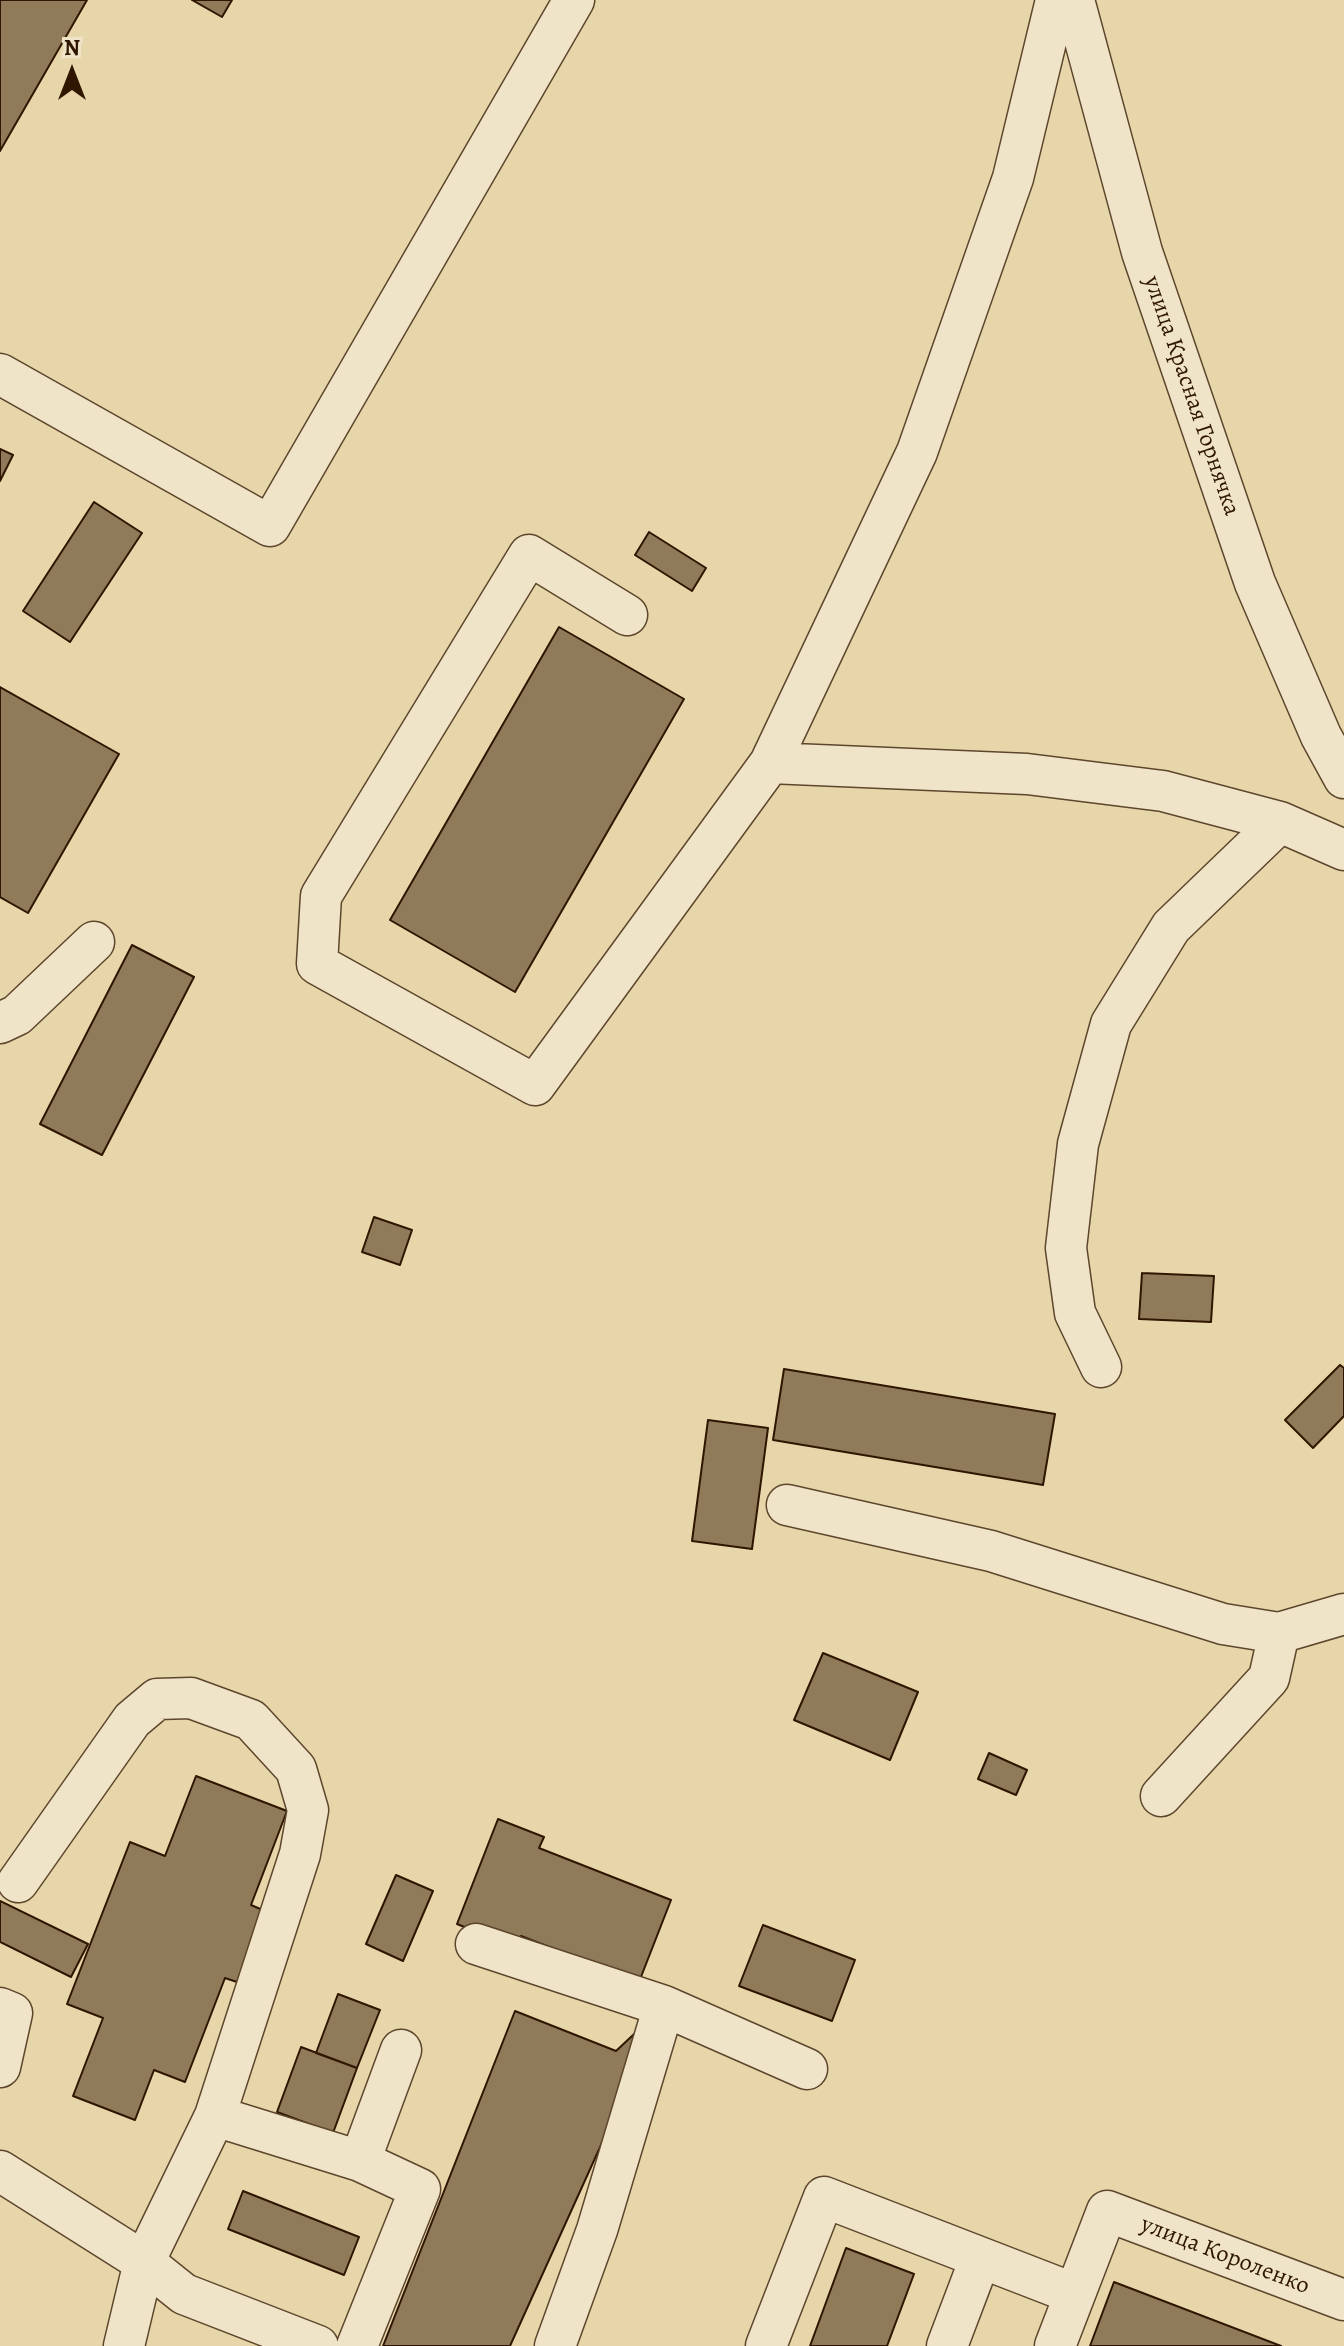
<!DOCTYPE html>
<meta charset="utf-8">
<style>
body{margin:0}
#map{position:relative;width:1344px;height:2346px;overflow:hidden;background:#e8d6ab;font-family:Alegreya,serif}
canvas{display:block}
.north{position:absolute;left:32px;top:32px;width:80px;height:80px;-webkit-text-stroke:6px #f0e4c8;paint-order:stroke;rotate:0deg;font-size:22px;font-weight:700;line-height:32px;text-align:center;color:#2f1601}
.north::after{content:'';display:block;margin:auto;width:28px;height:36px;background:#2f1601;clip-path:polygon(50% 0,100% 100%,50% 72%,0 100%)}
</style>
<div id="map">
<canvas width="1344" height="2346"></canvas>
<div class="north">N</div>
</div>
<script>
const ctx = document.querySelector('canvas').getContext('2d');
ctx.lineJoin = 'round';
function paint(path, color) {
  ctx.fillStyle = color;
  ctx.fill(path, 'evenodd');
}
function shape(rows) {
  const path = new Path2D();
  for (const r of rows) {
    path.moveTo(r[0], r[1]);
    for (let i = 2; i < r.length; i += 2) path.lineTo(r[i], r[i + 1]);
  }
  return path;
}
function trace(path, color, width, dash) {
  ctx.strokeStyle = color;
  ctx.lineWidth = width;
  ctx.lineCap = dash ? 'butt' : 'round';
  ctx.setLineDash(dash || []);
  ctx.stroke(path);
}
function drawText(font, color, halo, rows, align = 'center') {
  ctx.font = font + ' Alegreya,serif';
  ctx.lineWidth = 8;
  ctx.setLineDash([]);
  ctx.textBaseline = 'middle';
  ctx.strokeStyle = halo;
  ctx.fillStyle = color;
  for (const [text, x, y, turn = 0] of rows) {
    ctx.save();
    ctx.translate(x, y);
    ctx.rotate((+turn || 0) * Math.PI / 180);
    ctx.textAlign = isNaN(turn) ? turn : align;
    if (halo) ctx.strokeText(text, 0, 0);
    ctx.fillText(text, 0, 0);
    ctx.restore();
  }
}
const building = shape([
 [0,0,87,0,0,151,0,0],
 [192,0,232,0,222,17,192,0],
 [0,449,13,455,0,481,0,449],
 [94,502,142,533,70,642,23,611,94,502],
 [649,532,706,568,692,591,635,555,649,532],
 [559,627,684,699,515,992,390,920,559,627],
 [0,687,119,754,28,913,0,897,0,687],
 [132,945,194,977,102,1155,40,1124,132,945],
 [374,1217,412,1230,400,1265,362,1252,374,1217],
 [1142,1273,1214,1276,1211,1322,1139,1319,1142,1273],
 [1340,1365,1344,1368,1344,1416,1313,1448,1285,1420,1340,1365],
 [784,1369,1055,1414,1043,1485,773,1440,784,1369],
 [708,1420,768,1428,752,1549,692,1541,708,1420],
 [823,1653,918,1692,890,1760,794,1720,823,1653],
 [989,1753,1027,1770,1016,1795,978,1779,989,1753],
 [196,1776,287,1811,251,1905,265,1911,237,1982,225,1978,185,2082,154,2070,135,2120,73,2096,103,2018,67,2004,130,1842,165,1856,196,1776],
 [498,1819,544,1837,539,1848,671,1900,639,1982,521,1936,517,1948,457,1924,498,1819],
 [396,1875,433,1891,403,1961,366,1944,396,1875],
 [0,1901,88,1944,71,1977,0,1942,0,1901],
 [763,1925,855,1960,832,2021,739,1986,763,1925],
 [338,1994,380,2010,357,2068,316,2053,338,1994],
 [664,2006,510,2346,383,2346,515,2011,616,2051,664,2006],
 [301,2047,357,2068,333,2133,277,2112,301,2047],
 [243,2191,359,2237,344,2275,228,2229,243,2191],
 [846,2248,914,2274,887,2346,810,2346,846,2248],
 [1114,2282,1281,2346,1090,2346,1114,2282]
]);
paint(building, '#8f7a59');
trace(building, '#2f1601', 2);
const minor = shape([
 [1074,0,1142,252,1255,583,1321,736,1344,778],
 [0,374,270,526,574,0],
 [627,615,529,555,321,896,317,964,535,1085,770,763,917,452,1013,178,1056,0],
 [770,763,1027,774,1163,791,1280,822,1344,850],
 [0,1023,17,1015,94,942],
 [1101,1367,1075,1313,1066,1248,1078,1144,1111,1024,1171,927,1280,822],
 [787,1505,991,1551,1223,1624,1279,1633,1344,1614],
 [1161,1796,1269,1678,1279,1633],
 [18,1882,132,1720,157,1699,191,1698,251,1720,296,1769,308,1810,300,1854,215,2116,144,2262,124,2346],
 [476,1944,664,2006],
 [0,2008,12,2013,0,2067],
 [215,2116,360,2161,401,2050],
 [0,2171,144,2262,184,2294,318,2346],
 [357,2346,420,2189,360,2161],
 [555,2346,597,2230,664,2006,807,2069],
 [766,2346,824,2197,1075,2294],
 [947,2346,980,2259],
 [1055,2346,1107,2211,1344,2300]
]);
trace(minor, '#5d462c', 43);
trace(minor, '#f0e4c8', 40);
drawText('24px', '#2f1601', '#f0e4c8', [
 ["улица Красная Горнячка",1191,396,71],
 ["улица Короленко",1225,2256,21]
]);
</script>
